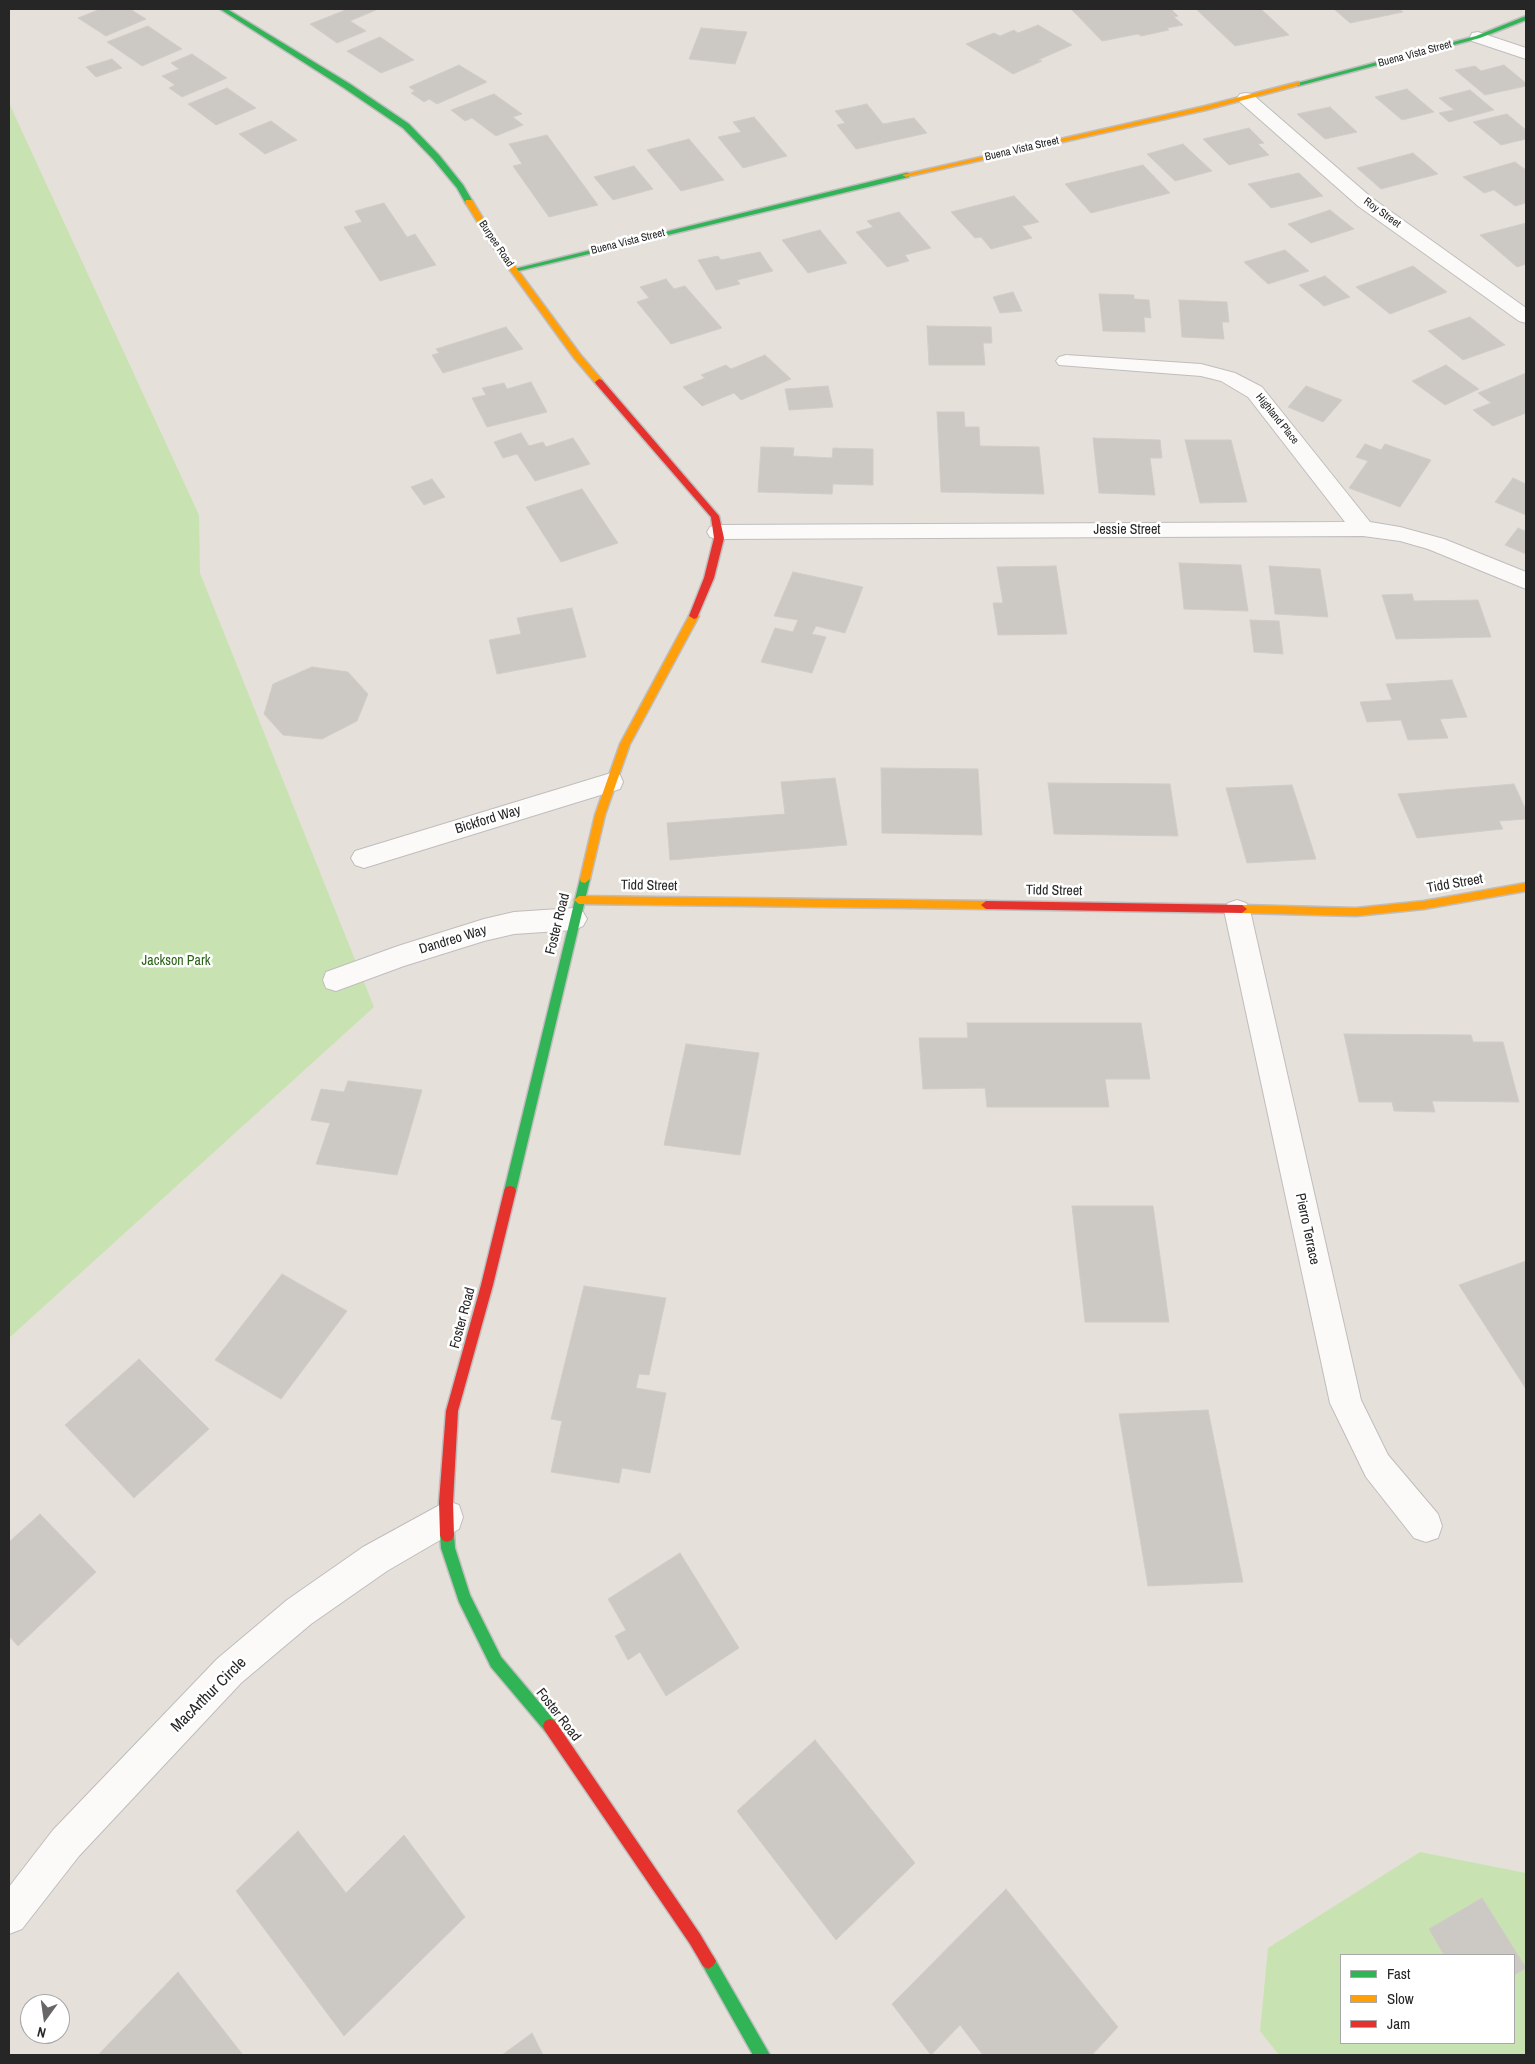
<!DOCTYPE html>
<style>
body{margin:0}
#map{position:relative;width:1535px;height:2064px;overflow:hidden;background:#e6e0da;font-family:"Archivo Narrow",sans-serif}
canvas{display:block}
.frame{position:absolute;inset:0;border:10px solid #262626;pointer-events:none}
.legend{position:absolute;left:1340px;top:1954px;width:175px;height:90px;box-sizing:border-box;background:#fff;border:1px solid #a8a8a8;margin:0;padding:6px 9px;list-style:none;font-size:15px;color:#262626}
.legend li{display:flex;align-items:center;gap:10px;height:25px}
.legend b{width:25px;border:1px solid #a8a8a8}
.north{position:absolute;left:20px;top:1994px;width:50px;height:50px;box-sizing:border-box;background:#fff;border:1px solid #a8a8a8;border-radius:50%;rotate:194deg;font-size:14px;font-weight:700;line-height:20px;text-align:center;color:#262626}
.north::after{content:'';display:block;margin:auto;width:18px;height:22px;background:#696765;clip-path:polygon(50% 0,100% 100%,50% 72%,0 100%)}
</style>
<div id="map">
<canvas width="1535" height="2064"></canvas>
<div class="frame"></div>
<ul class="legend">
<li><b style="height:6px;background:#30b455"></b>Fast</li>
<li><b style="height:6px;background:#ff9f0a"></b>Slow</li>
<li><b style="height:6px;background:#e5322d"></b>Jam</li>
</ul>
<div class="north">N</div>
</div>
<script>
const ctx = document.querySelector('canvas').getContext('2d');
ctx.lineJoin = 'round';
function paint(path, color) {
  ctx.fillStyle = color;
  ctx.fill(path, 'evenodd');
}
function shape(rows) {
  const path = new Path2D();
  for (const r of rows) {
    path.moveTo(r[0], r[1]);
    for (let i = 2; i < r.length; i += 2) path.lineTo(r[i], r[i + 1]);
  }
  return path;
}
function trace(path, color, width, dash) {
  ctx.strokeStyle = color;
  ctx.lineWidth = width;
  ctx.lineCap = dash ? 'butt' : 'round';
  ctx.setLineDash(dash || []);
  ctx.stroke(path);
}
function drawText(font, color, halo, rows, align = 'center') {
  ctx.font = font + ' "Archivo Narrow",sans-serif';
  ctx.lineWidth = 5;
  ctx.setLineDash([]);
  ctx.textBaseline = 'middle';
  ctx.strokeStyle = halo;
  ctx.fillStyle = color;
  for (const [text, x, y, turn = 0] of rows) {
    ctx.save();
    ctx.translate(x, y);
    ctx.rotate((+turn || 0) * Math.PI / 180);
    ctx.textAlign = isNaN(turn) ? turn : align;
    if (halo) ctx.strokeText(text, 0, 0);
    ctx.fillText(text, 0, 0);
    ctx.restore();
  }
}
paint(shape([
 [9,103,199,515,200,573,374,1007,9,1338],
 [1420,1852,1526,1873,1526,2055,1279,2055,1260,2031,1268,1948],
 [1341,1955,1514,1955,1514,2043,1341,2043]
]), '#c8e3b1');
const building = shape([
 [96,9,130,9,146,19,106,36,78,18,98,10,96,9],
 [348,9,373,9,376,10,350,21,366,31,337,43,310,24,348,9],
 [1076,9,1171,9,1178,16,1174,17,1183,25,1167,28,1169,30,1141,36,1138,34,1102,41,1072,10,1076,9],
 [1196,9,1261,9,1289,35,1235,46,1196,9],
 [1334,9,1399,9,1403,12,1350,23,1334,9],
 [1038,25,1072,45,1038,60,1042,61,1013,74,966,44,994,33,1000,36,1014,30,1018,33,1038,25],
 [148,26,182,49,142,66,107,42,148,26],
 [701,28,747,32,735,64,689,59,701,28],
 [380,37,414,60,381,73,347,51,380,37],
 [192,54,227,78,182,97,169,88,175,85,162,76,179,69,171,63,192,54],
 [112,59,122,68,96,77,86,67,112,59],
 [459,65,487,82,437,104,429,99,424,102,411,93,415,91,409,87,459,65],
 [1504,65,1526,83,1526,86,1485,95,1455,70,1475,66,1481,71,1504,65],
 [227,88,256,108,216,125,188,104,227,88],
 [1407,89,1434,112,1402,120,1375,97,1407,89],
 [1470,90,1494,110,1449,122,1439,113,1454,110,1439,98,1470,90],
 [494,94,522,114,513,117,523,125,496,136,472,118,465,121,451,110,494,94],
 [867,104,883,124,914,118,927,133,856,149,837,125,845,123,835,111,867,104],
 [1330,107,1357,132,1325,139,1297,114,1330,107],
 [1507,114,1526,130,1526,139,1501,145,1473,122,1507,114],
 [754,117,787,156,743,168,718,137,741,132,733,122,754,117],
 [271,121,297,140,265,154,239,134,271,121],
 [1249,128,1264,143,1258,144,1269,155,1229,165,1203,139,1249,128],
 [547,135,598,205,549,217,513,166,522,164,509,144,547,135],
 [689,139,724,180,681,191,647,150,689,139],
 [1183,144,1212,171,1175,181,1147,154,1183,144],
 [1413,153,1438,174,1381,189,1357,168,1413,153],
 [1515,162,1526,170,1526,203,1515,206,1494,190,1484,193,1463,177,1515,162],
 [1143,165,1170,193,1091,213,1065,184,1143,165],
 [634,166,653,189,613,200,594,177,634,166],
 [1299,173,1323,196,1271,208,1248,184,1299,173],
 [1014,196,1039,222,1022,226,1032,238,991,249,981,237,975,238,951,212,1014,196],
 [384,203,407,237,415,234,436,265,380,281,344,227,362,222,355,211,384,203],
 [1330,210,1354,229,1311,243,1288,224,1330,210],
 [899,212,931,248,905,255,909,261,887,267,856,232,873,227,867,221,899,212],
 [1526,223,1526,264,1517,267,1480,235,1526,223],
 [820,230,847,263,808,273,782,240,820,230],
 [1285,250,1309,271,1268,284,1244,262,1285,250],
 [760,252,773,271,737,280,740,284,716,290,698,260,718,256,721,260,760,252],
 [1413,266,1447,292,1390,314,1356,287,1413,266],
 [1325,276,1350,297,1324,306,1299,285,1325,276],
 [666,279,674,289,685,286,722,328,671,344,637,302,649,298,640,287,666,279],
 [1013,292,1022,311,1000,313,993,297,1013,292],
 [1099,294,1134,295,1134,299,1149,300,1151,318,1144,317,1145,332,1103,331,1099,294],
 [1179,300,1227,302,1229,322,1222,322,1224,339,1182,337,1179,300],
 [1470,317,1505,345,1463,360,1428,331,1470,317],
 [927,326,991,327,992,343,983,343,985,365,929,365,927,326],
 [506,327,523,349,443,373,432,355,439,353,436,349,506,327],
 [765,355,791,379,741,400,734,393,702,406,683,387,705,378,701,375,726,365,731,369,765,355],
 [1446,365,1479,389,1445,405,1412,381,1446,365],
 [1526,373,1526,413,1493,426,1473,410,1491,403,1478,393,1526,373],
 [531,382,547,412,487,427,472,398,486,395,482,388,504,383,507,389,531,382],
 [828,386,833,407,789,410,785,389,828,386],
 [1306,386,1342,400,1323,422,1288,407,1306,386],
 [937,412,964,412,965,427,979,427,980,446,1039,447,1044,494,941,492,937,412],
 [521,433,529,446,543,442,546,447,573,438,590,464,535,481,517,454,503,458,494,442,521,433],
 [1093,438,1160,440,1162,458,1150,458,1155,495,1099,493,1093,438],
 [1185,440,1231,440,1247,502,1200,503,1185,440],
 [1365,444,1381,450,1385,444,1431,460,1400,507,1349,488,1368,461,1356,457,1365,444],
 [761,447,794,448,793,456,832,458,833,448,873,449,873,485,833,484,832,494,758,492,761,447],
 [1513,478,1526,484,1526,515,1495,502,1513,478],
 [432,479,445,497,424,505,411,487,432,479],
 [582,489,618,543,561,562,526,507,582,489],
 [1518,528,1525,531,1526,530,1526,554,1505,545,1518,528],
 [1179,563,1241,565,1248,611,1184,609,1179,563],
 [1056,566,1067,634,998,635,993,603,1003,603,997,567,1056,566],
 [1269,566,1320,569,1328,617,1275,614,1269,566],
 [793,572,863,587,845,633,816,626,812,634,826,637,812,673,761,662,775,628,793,632,798,620,774,616,793,572],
 [1412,594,1414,601,1478,600,1491,637,1396,639,1382,595,1412,594],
 [572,608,586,657,497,674,489,640,521,634,517,618,572,608],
 [1250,620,1279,621,1283,654,1254,652,1250,620],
 [312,667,348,672,368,694,357,721,322,739,283,735,264,714,273,684,312,667],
 [1452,680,1467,717,1440,719,1448,738,1408,740,1401,720,1367,722,1360,702,1392,700,1386,684,1452,680],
 [881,768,978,769,982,835,882,833,881,768],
 [835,778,847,845,670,860,667,823,785,814,781,782,835,778],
 [1048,783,1170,784,1178,836,1054,834,1048,783],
 [1514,784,1526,810,1526,819,1499,821,1503,829,1417,838,1398,794,1514,784],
 [1292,785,1316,859,1247,863,1226,788,1292,785],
 [967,1023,1141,1023,1150,1079,1105,1079,1109,1107,987,1107,985,1088,923,1089,919,1038,968,1038,967,1023],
 [1344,1034,1471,1035,1473,1042,1503,1042,1519,1102,1432,1101,1435,1112,1394,1111,1392,1102,1359,1102,1344,1034],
 [686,1044,759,1053,740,1155,664,1145,686,1044],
 [348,1081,422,1090,397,1175,316,1164,330,1123,311,1120,321,1089,344,1092,348,1081],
 [1072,1206,1153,1206,1169,1322,1085,1322,1072,1206],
 [1526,1261,1526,1389,1459,1285,1526,1261],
 [282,1274,347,1311,281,1399,215,1360,282,1274],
 [584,1286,666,1298,649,1375,639,1374,636,1388,666,1393,650,1473,622,1468,619,1483,551,1472,562,1421,551,1419,584,1286],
 [139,1359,209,1429,134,1498,65,1425,139,1359],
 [1208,1410,1243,1582,1148,1586,1119,1414,1208,1410],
 [40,1514,96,1572,18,1646,9,1636,9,1542,40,1514],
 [680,1553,739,1648,666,1696,640,1652,628,1660,615,1636,626,1630,608,1599,680,1553],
 [815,1740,915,1863,836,1940,737,1811,815,1740],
 [298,1831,346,1893,404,1835,465,1917,344,2036,236,1891,298,1831],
 [1006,1889,1118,2027,1092,2055,983,2055,960,2025,931,2055,892,2004,1006,1889],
 [1482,1898,1526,1968,1514,1975,1514,1955,1444,1955,1429,1929,1482,1898],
 [178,1972,243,2055,98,2055,178,1972],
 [532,2033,543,2055,502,2055,532,2033]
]);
paint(building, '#ccc9c4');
trace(building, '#d1ccc7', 1);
const street = shape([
 [1478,32,1526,48,1526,59,1472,41,1470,37,1472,33,1478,32],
 [1246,93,1252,94,1372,198,1526,308,1526,323,1519,321,1358,206,1240,102,1237,98,1240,94,1246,93],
 [1066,355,1201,364,1235,373,1262,387,1370,522,1400,527,1444,539,1526,572,1526,589,1428,549,1400,541,1363,536,718,539,710,537,707,532,710,527,718,525,1345,522,1248,397,1221,381,1201,376,1059,365,1056,361,1059,357,1066,355],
 [611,773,620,775,623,782,620,789,364,868,355,865,351,858,355,851,611,773],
 [1237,900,1246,903,1250,910,1361,1400,1388,1455,1438,1514,1442,1526,1438,1538,1426,1542,1414,1538,1366,1477,1330,1403,1224,910,1228,903,1237,900],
 [574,908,583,912,587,919,583,926,574,930,514,934,484,941,404,966,336,991,326,988,323,980,326,972,398,946,484,919,514,912,574,908],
 [447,1501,459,1505,463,1517,459,1529,387,1571,311,1624,241,1683,79,1856,22,1929,9,1934,9,1887,53,1830,217,1659,287,1600,363,1547,447,1501]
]);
const fast = shape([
 [220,9,227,9,350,84,409,124,439,155,463,185,473,202,472,204,466,204,457,188,433,159,403,128,344,88,220,9],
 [1526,16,1526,20,1480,38,1298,86,1294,84,1476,36,1526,16],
 [906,173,909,173,909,177,514,272,510,270,906,173],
 [585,875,590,879,516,1191,514,1195,510,1196,506,1195,504,1191,580,879,585,875],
 [447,1528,452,1530,454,1535,455,1548,470,1595,501,1657,555,1721,557,1726,555,1731,550,1733,545,1731,491,1667,459,1602,441,1548,440,1535,442,1530,447,1528],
 [708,1953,713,1956,770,2055,753,2055,703,1966,700,1961,703,1956,708,1953]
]);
const slow = shape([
 [1298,82,1300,83,1300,85,1206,110,906,177,902,175,1205,106,1298,82],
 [466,200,472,200,498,243,580,354,602,380,602,384,596,384,574,358,491,244,465,202,466,200],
 [694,613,699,616,630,744,605,815,590,879,585,883,581,882,580,879,595,815,620,744,689,616,694,613],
 [1526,883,1526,891,1424,909,1356,916,1242,913,1237,909,1242,905,1356,908,1424,901,1526,883],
 [579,896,986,901,991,905,986,909,579,904,574,900,579,896]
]);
const jam = shape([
 [599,379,602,380,719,516,724,538,714,578,697,618,694,619,689,616,704,578,714,538,711,517,596,384,595,382,599,379],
 [986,901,1242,905,1247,909,1242,913,986,909,981,905,986,901],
 [510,1186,514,1187,516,1191,493,1285,458,1411,453,1502,454,1535,452,1540,447,1542,442,1540,440,1535,439,1502,446,1411,481,1285,504,1191,506,1187,510,1186],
 [550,1719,555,1721,700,1934,716,1961,713,1966,708,1969,703,1966,690,1944,545,1731,543,1726,545,1721,550,1719]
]);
trace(street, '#bfbdbd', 2);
trace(fast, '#bfbdbd', 3);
trace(slow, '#bfbdbd', 3);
trace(jam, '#bfbdbd', 3);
paint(street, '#fbfaf9');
paint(fast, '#30b455');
paint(slow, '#ff9f0a');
paint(jam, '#e5322d');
drawText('11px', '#262626', '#fff', [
 ["Buena Vista Street",1415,54,-15],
 ["Buena Vista Street",1022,149,-13],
 ["Roy Street",1382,213,36],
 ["Buena Vista Street",628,242,-14],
 ["Burpee Road",496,244,56],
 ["Highland Place",1277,419,51]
]);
drawText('14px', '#262626', '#fff', [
 ["Jessie Street",1127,530],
 ["Bickford Way",488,820,-17],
 ["Tidd Street",1455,884,-10],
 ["Tidd Street",649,886,1],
 ["Tidd Street",1054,891,1],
 ["Foster Road",558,924,-76],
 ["Dandreo Way",453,940,-17],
 ["Pierro Terrace",1307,1229,78],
 ["Foster Road",463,1318,-75],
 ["Foster Road",558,1715,52]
]);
drawText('14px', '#296415', '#fff', [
 ["Jackson Park",176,961]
]);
drawText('16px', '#262626', '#fff', [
 ["MacArthur Circle",209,1695,-45]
]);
</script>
